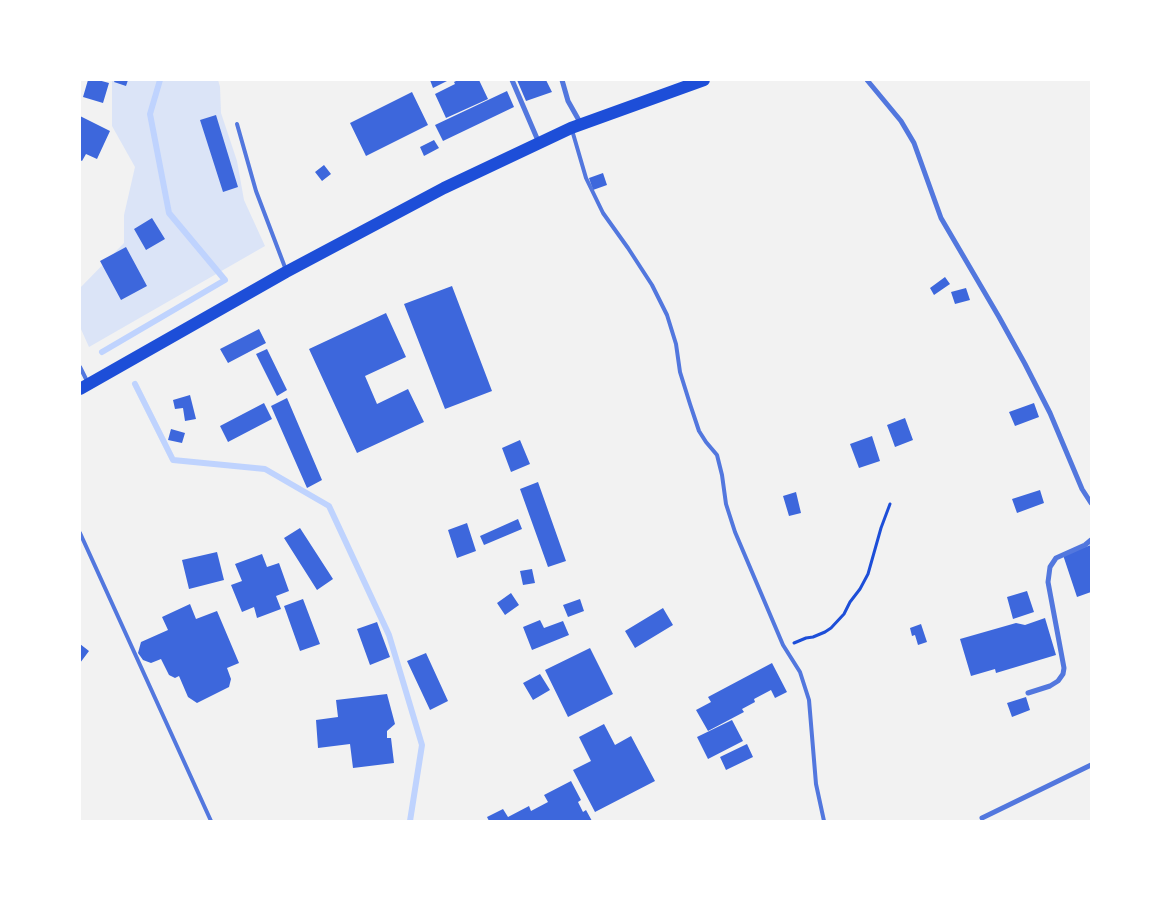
<!DOCTYPE html>
<style>
body{margin:0}
#map{position:relative;width:1171px;height:901px;overflow:hidden;background:#f2f2f2;font-family:Rubik,sans-serif}
canvas{display:block}
.frame{position:absolute;inset:0;border:81px solid #fff;pointer-events:none}
</style>
<div id="map">
<canvas width="1171" height="901"></canvas>
<div class="frame"></div>
</div>
<script>
const ctx = document.querySelector('canvas').getContext('2d');
ctx.lineJoin = 'round';
function paint(path, color) {
  ctx.fillStyle = color;
  ctx.fill(path, 'evenodd');
}
function shape(rows) {
  const path = new Path2D();
  for (const r of rows) {
    path.moveTo(r[0], r[1]);
    for (let i = 2; i < r.length; i += 2) path.lineTo(r[i], r[i + 1]);
  }
  return path;
}
function trace(path, color, width, dash) {
  ctx.strokeStyle = color;
  ctx.lineWidth = width;
  ctx.lineCap = dash ? 'butt' : 'round';
  ctx.setLineDash(dash || []);
  ctx.stroke(path);
}
paint(shape([
 [112,80,218,80,220,87,221,113,237,161,244,200,265,246,89,347,80,327,80,288,124,243,124,215,135,167,112,126]
]), '#dbe4f7');
trace(shape([
 [102,352,225,280,169,213,150,114,160,80],
 [135,384,173,460,265,469,329,506,389,635,422,745,410,821]
]), '#bfd3fe', 6);
paint(shape([
 [88,80,98,80,109,83,103,103,83,97],
 [115,80,128,80,126,86,114,82],
 [430,80,449,80,433,88],
 [458,80,479,80,488,99,446,118,435,94,455,84,454,82],
 [517,80,546,80,552,92,526,101],
 [507,91,514,107,443,141,435,125],
 [412,92,428,125,366,156,350,123],
 [216,115,238,187,223,192,200,120],
 [80,116,110,131,97,159,86,154,82,161,80,160],
 [434,140,439,148,424,156,420,147],
 [324,165,331,174,322,181,315,172],
 [603,173,607,185,593,190,589,178],
 [152,218,165,239,146,250,134,229],
 [126,247,147,286,121,300,100,261],
 [945,277,950,284,934,295,930,288],
 [452,286,492,391,445,409,404,304],
 [966,288,970,300,955,304,951,292],
 [386,313,406,357,365,376,377,404,408,389,424,422,357,453,309,349],
 [259,329,266,343,228,363,220,349],
 [267,349,287,390,277,396,256,354],
 [190,395,196,419,185,421,183,408,175,409,173,400],
 [287,398,322,480,307,488,271,406],
 [264,403,272,419,228,442,220,426],
 [1034,403,1039,417,1015,426,1009,412],
 [905,418,913,440,895,447,887,425],
 [171,429,185,433,182,443,168,440],
 [872,436,880,461,859,468,850,444],
 [520,440,530,464,511,472,502,448],
 [538,482,566,561,548,567,520,489],
 [1040,490,1044,503,1017,513,1012,499],
 [796,492,801,513,789,516,783,496],
 [518,519,522,529,484,545,480,536],
 [467,523,476,551,457,558,448,530],
 [300,528,333,579,317,590,284,538],
 [1091,545,1091,592,1077,597,1063,555],
 [217,552,224,580,189,589,182,560],
 [262,554,267,567,279,563,289,591,276,596,281,609,257,618,254,607,242,612,231,585,242,581,235,564],
 [532,569,535,583,523,585,520,571],
 [1027,591,1034,612,1013,619,1007,597],
 [511,593,519,605,505,615,497,603],
 [303,599,320,644,300,651,284,606],
 [580,599,584,611,568,617,563,605],
 [190,604,196,619,217,611,239,663,227,668,231,679,229,687,197,703,188,697,179,676,175,678,169,675,161,659,151,663,143,660,138,653,141,642,168,630,162,617],
 [663,608,673,625,635,648,625,631],
 [1045,618,1056,655,996,673,995,669,971,676,960,639,1016,623,1025,625],
 [540,620,544,628,563,621,569,635,532,650,523,627],
 [377,622,390,657,370,665,357,629],
 [921,624,927,642,918,645,915,635,912,636,910,628],
 [80,644,89,651,80,663],
 [590,648,613,694,568,717,545,670],
 [426,653,448,701,430,710,407,661],
 [772,663,787,692,775,698,771,690,754,699,755,702,742,709,744,712,708,731,696,710,711,702,708,697],
 [540,674,550,690,533,700,523,683],
 [387,694,395,724,387,731,387,738,391,738,394,763,353,768,350,744,318,748,316,720,338,717,336,700],
 [1026,697,1030,710,1012,717,1007,703],
 [732,720,743,741,708,759,697,737],
 [604,724,615,745,631,736,655,781,595,812,573,770,591,761,579,737],
 [747,744,753,757,726,770,720,757],
 [571,781,581,800,578,802,583,812,586,810,592,821,489,821,487,817,503,809,508,817,529,806,531,811,548,802,544,795]
]), '#3d67dc');
trace(shape([
 [794,643,806,638,813,637,825,632,831,628,844,614,850,602,860,589,868,574,881,528,890,504]
]), '#1d4ed8', 3);
trace(shape([
 [237,124,256,191,286,270],
 [572,130,586,178,603,213,628,248,652,285,667,315,676,344,680,372,690,404,699,431,706,442,717,455,722,475,726,504,735,532,783,645,800,672,809,700,816,784,824,821],
 [80,367,88,383],
 [80,533,211,821]
]), '#5277de', 4);
trace(shape([
 [512,80,539,143],
 [562,80,568,101,581,124],
 [867,80,901,121,914,143,941,218,999,317,1025,364,1050,413,1082,489,1091,503],
 [1028,693,1050,686,1058,681,1063,674,1064,668,1048,582,1050,567,1056,558,1085,545,1091,540],
 [982,818,1091,765]
]), '#5277de', 5);
trace(shape([
 [80,389,286,272,444,188,571,128,704,80]
]), '#1d4ed8', 12);
</script>
